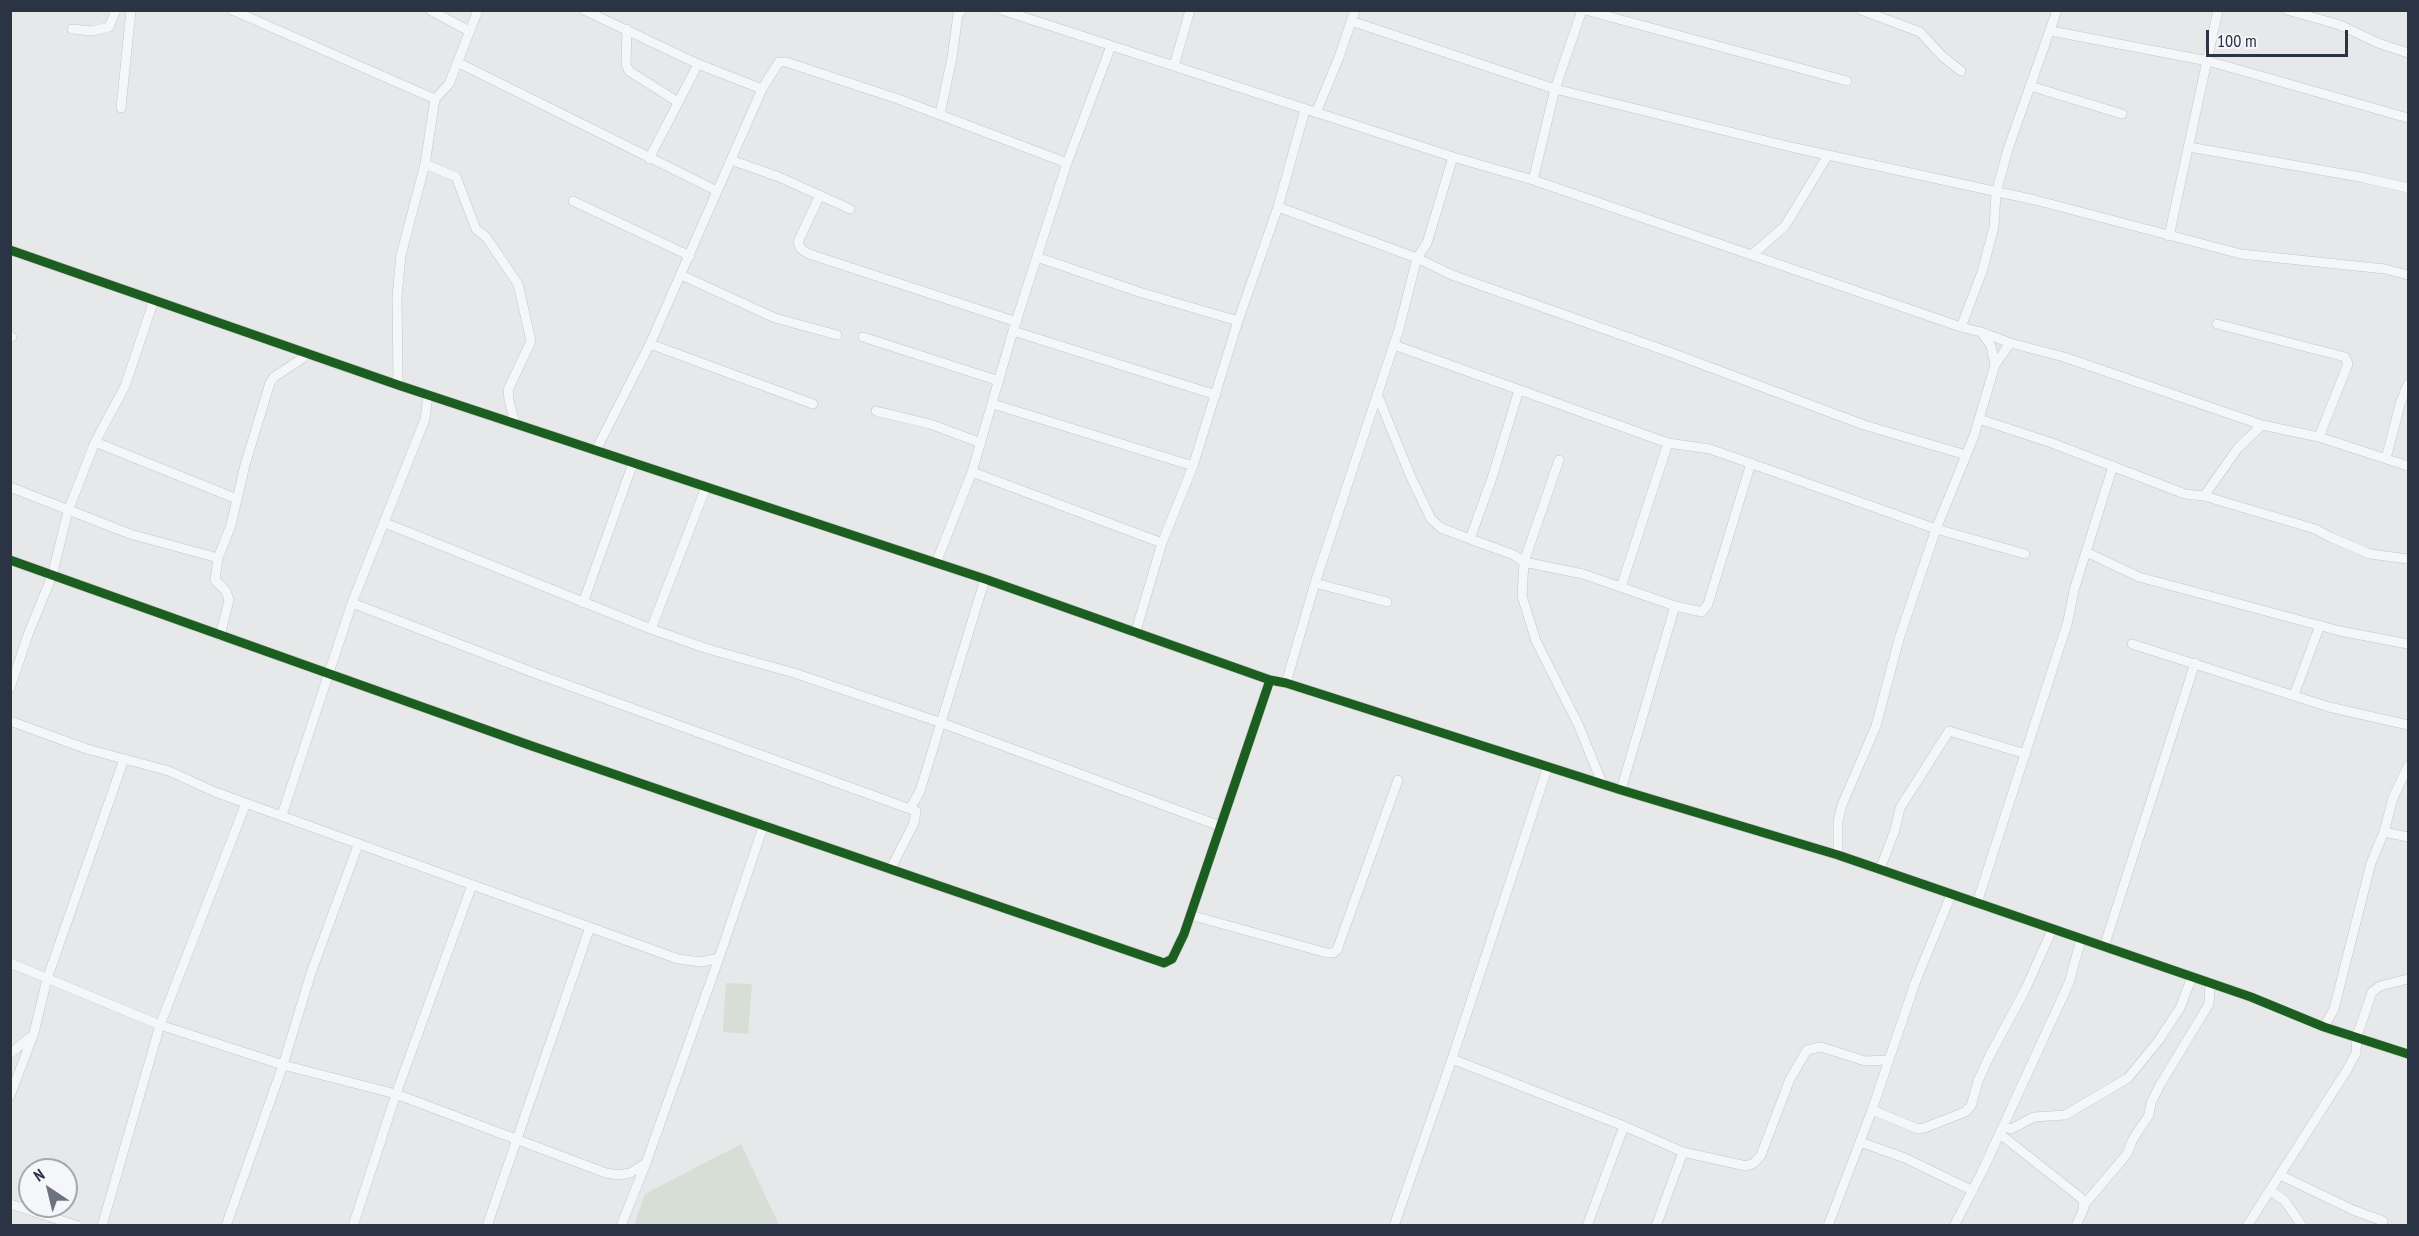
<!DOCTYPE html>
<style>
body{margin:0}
#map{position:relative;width:2419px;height:1236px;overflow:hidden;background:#e6e8ea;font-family:"PT Sans Narrow",sans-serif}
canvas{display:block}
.frame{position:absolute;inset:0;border:12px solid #2b3445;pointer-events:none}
.north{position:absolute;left:18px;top:1158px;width:60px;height:60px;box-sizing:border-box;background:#f4f6f9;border:2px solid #a4a8b1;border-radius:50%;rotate:325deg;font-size:16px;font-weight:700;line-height:24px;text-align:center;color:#2b3445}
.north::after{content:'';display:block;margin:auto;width:21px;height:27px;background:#6c737f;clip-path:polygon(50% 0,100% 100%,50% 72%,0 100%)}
.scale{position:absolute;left:2206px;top:30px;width:142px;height:27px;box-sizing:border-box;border:3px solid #2b3445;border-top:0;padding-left:8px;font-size:18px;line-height:21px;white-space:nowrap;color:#2b3445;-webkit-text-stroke:4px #f4f6f9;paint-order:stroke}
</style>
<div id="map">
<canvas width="2419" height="1236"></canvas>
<div class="frame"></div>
<div class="north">N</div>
<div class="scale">100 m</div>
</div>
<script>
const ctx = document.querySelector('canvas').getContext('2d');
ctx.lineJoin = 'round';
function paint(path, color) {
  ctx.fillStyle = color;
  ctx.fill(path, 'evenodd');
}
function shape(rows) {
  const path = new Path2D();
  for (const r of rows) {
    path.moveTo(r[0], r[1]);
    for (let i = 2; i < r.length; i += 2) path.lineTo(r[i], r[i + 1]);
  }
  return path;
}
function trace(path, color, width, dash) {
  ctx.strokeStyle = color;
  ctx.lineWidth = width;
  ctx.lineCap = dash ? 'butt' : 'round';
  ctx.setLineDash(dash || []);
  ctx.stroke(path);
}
paint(shape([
 [726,983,752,984,748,1034,723,1032],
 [741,1144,779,1225,634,1225,645,1194]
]), '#d6ded6');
const street = shape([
 [232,10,435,99],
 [430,10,469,31],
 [584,10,698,64,762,89],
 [1002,10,1453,157,1533,180,1961,327,1981,332,2010,343,2064,357,2262,425,2319,437,2408,466],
 [1585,10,1847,81],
 [1861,10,1920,32,1942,56,1961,71],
 [2287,10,2340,25,2378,43,2408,53],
 [1351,21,1555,89,1791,147,2035,200,2241,254,2385,269,2408,275],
 [72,29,92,31,109,27,116,10],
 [627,29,626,64,629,71,678,102],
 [2051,31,2208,61,2408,118],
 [457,62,717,191],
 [1174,66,1190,10],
 [2030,86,2122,114],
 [121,108,131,10],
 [1316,113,1339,57,1355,10],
 [940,114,952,58,958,14,962,10],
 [2189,147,2360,177,2408,188],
 [649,159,698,64],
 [731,160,779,177,850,209],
 [425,164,456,177,476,229,486,237,518,284,531,341,508,390,509,400,515,424],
 [1533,180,1555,89,1582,10],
 [820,195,798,242,801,249,809,254,1017,322],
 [573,201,690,256],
 [1278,207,1417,258,1452,275,1672,353,1864,425,1966,455],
 [2169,236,2218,10],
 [10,250,398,385,985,579,1270,680,1286,683,1621,790,1838,855,2251,997,2324,1027,2408,1054],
 [1753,254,1785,226,1828,155],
 [1037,257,1139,292,1238,321],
 [681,275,775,318,837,335],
 [2217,324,2345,357,2348,364,2319,437],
 [1961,327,1982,272,1994,227,1996,193,2008,149,2057,10],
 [1013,331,1216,395],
 [1981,332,1991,346,1995,365],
 [10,336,12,337],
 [863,337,999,381],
 [650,344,813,404],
 [1394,345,1668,443],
 [398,385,397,296,401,255,425,164,435,99,449,84,478,10],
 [1519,390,1492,478,1470,539,1514,555,1524,562,1583,574,1675,606,1702,612,1708,604,1751,463],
 [1377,394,1410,475,1431,519,1441,528,1470,539],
 [993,404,1193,466],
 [876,411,930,424,981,443],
 [1979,419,2052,443,2185,494,2204,496,2315,529,2330,537,2370,554,2408,559],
 [95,442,237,499],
 [596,450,650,344,762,89,779,62,786,62,898,99,1067,163],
 [2386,458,2401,401,2408,384],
 [1559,460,1524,562,1522,596,1536,641,1578,724,1602,783],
 [972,472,1162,543],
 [10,487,130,534,218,558],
 [2204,496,2238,448,2262,425],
 [385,523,651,629,708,649,794,673,942,723,1220,826],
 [2086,552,2139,577,2340,631,2408,644],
 [10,560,529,745,1164,963,1172,959,1184,934,1270,680],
 [936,563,972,472,1013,331,1067,163,1111,46],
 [1315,583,1387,602],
 [1621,587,1668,443,1710,449,1936,529,2025,554],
 [352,603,537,674,910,809],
 [583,603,633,463],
 [651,629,706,487],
 [1135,634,1162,543,1193,466,1238,321,1278,207,1305,110],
 [220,636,229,600,226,591,215,580,218,558,231,525,245,465,270,383,274,377,303,358,303,352],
 [2132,644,2329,707,2408,725],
 [1286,683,1315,583,1399,329,1417,258,1427,243,1453,157],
 [10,688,29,632,52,576,68,511,95,442,125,386,154,300],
 [2294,695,2320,625],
 [10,721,87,749,169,771,215,792,678,959,701,962,719,958],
 [1621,790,1675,606],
 [282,815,352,603,425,419,428,395],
 [2384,832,2408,837],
 [1838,855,1838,821,1842,805,1876,726,1899,639,1936,529,1974,436,1995,365,2010,343],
 [891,868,914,823,916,811,910,809,920,791,985,579],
 [1880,869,1895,830,1900,808,1949,731,2026,754],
 [1977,903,2068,621,2074,590,2113,466],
 [1190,915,1327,953,1333,953,1337,950,1398,780],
 [2104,947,2195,663],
 [10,963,160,1025,283,1065,396,1094,606,1173,618,1175,630,1173,646,1163],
 [2324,1027,2334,1009,2371,863,2384,832,2393,798,2408,766],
 [10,1054,30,1037],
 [1452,1059,1624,1126,1683,1152,1746,1166,1754,1163,1761,1155,1790,1079,1807,1050,1821,1047,1865,1061,1887,1060],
 [10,1096,34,1033,47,979,124,759],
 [1872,1110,1918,1129,1924,1128,1965,1112,1971,1106,1978,1081,1990,1055,2025,990,2052,930],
 [2003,1127,2011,1129,2034,1117,2065,1115,2128,1078,2159,1040,2180,1008,2192,977],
 [2000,1134,2081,1198,2084,1202,2084,1208,2076,1226],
 [1860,1142,1905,1158,1973,1191],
 [2280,1175,2353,1210,2383,1221],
 [2271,1191,2285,1201,2302,1226],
 [10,1204,78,1226],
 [2083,1206,2127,1154,2133,1139,2149,1115,2151,1103,2160,1085,2209,1004,2210,984],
 [102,1226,160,1025,246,803],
 [226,1226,283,1065,311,973,358,845],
 [353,1226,396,1094,472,885],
 [487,1226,590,927],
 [621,1226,646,1163,719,958,764,824],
 [1394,1226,1452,1059,1548,766],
 [1587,1226,1624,1126],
 [1656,1226,1683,1152],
 [1828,1226,1872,1110,1915,983,1951,895],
 [1954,1226,1981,1174,2069,983,2081,939],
 [2247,1226,2347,1070,2356,1053,2357,1036,2372,992,2380,986,2408,979]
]);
trace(street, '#c4c6c8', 10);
trace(street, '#f5f6f7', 9);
trace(shape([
 [10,250,398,385,985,579,1270,680,1286,683,1621,790,1838,855,2251,997,2324,1027,2408,1054],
 [10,560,529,745,1164,963,1172,959,1184,934,1270,680]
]), '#1b5e20', 9);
</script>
